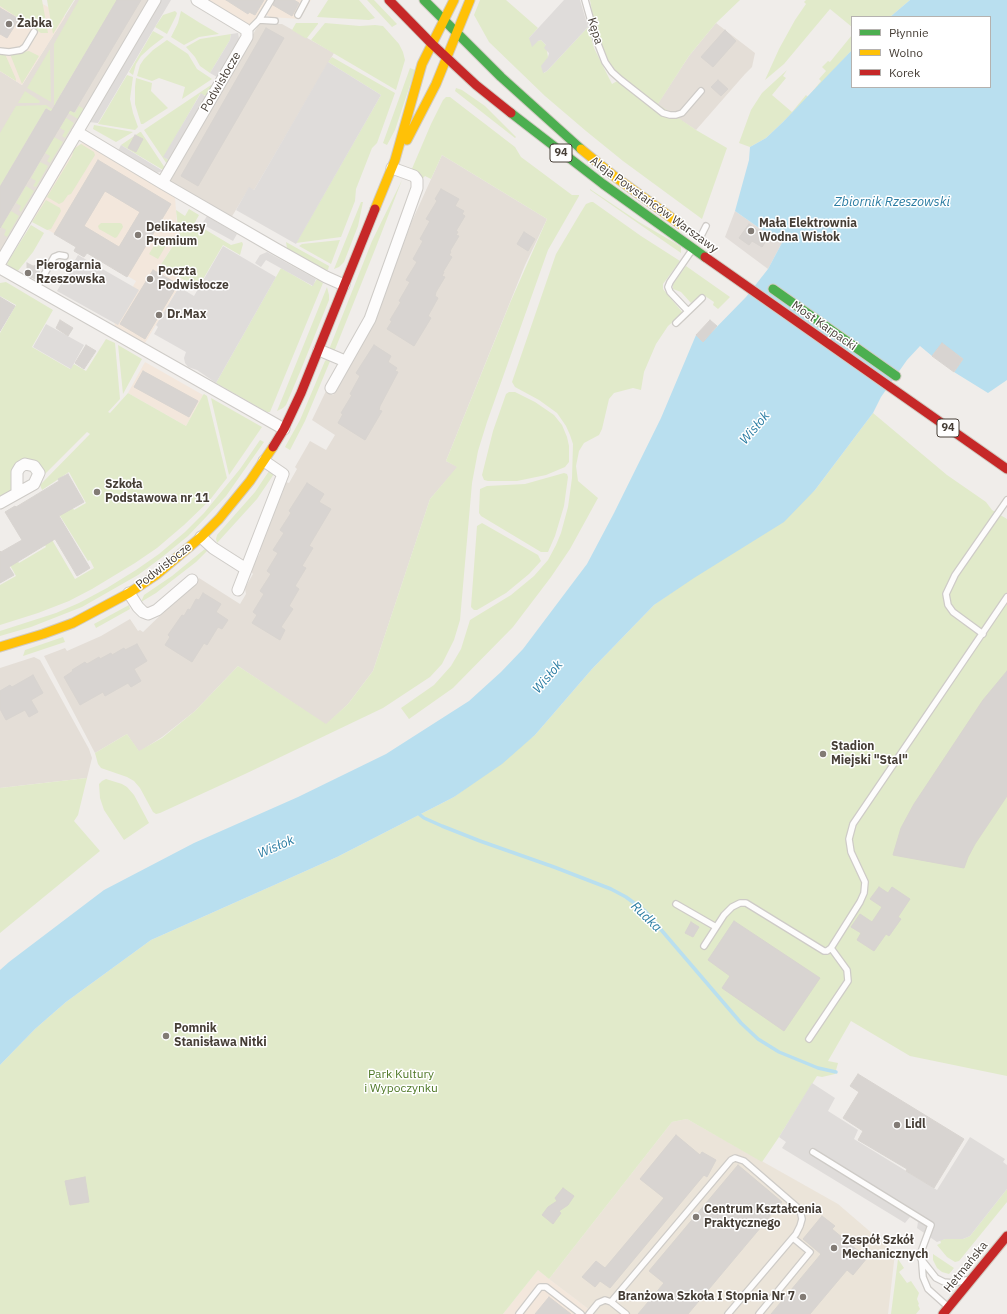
<!DOCTYPE html>
<meta charset="utf-8">
<style>
body{margin:0}
#map{position:relative;width:1007px;height:1314px;overflow:hidden;background:#f0edea;font-family:"IBM Plex Sans",sans-serif}
canvas{display:block}
.legend{position:absolute;left:851px;top:16px;width:140px;height:72px;box-sizing:border-box;background:#fff;border:1px solid #b5b2af;margin:0;padding:5px 7px;list-style:none;font-size:12px;color:#463e36}
.legend li{display:flex;align-items:center;gap:8px;height:20px}
.legend b{width:20px;border:1px solid #b5b2af}
</style>
<div id="map">
<canvas width="1007" height="1314"></canvas>
<ul class="legend">
<li><b style="height:5px;background:#4caf50"></b>Płynnie</li>
<li><b style="height:5px;background:#ffc107"></b>Wolno</li>
<li><b style="height:5px;background:#c62828"></b>Korek</li>
</ul>
</div>
<script>
const ctx = document.querySelector('canvas').getContext('2d');
ctx.lineJoin = 'round';
function paint(path, color) {
  ctx.fillStyle = color;
  ctx.fill(path, 'evenodd');
}
function shape(rows) {
  const path = new Path2D();
  for (const r of rows) {
    path.moveTo(r[0], r[1]);
    for (let i = 2; i < r.length; i += 2) path.lineTo(r[i], r[i + 1]);
  }
  return path;
}
function trace(path, color, width, dash) {
  ctx.strokeStyle = color;
  ctx.lineWidth = width;
  ctx.lineCap = dash ? 'butt' : 'round';
  ctx.setLineDash(dash || []);
  ctx.stroke(path);
}
function drawText(font, color, halo, rows, align = 'center') {
  ctx.font = font + ' "IBM Plex Sans",sans-serif';
  ctx.lineWidth = 3;
  ctx.setLineDash([]);
  ctx.textBaseline = 'middle';
  ctx.strokeStyle = halo;
  ctx.fillStyle = color;
  for (const [text, x, y, turn = 0] of rows) {
    ctx.save();
    ctx.translate(x, y);
    ctx.rotate((+turn || 0) * Math.PI / 180);
    ctx.textAlign = isNaN(turn) ? turn : align;
    if (halo) ctx.strokeText(text, 0, 0);
    ctx.fillText(text, 0, 0);
    ctx.restore();
  }
}
paint(shape([
 [75,0,151,0,0,254,0,71,22,85],
 [716,23,755,53,752,67,745,74,696,130,657,105,689,56],
 [259,24,282,24,334,53,254,190,249,188,231,218,175,185,171,181,171,176],
 [442,155,547,219,525,265,446,461,458,467,430,499,373,671,348,704,326,725,238,666,195,711,162,737,139,752,127,734,95,753,44,656,65,648,67,651,101,636,130,619,138,631,140,630,143,632,199,578,240,604,246,594,245,588,253,574,250,570,260,553,258,550,267,532,264,530,273,509,283,492,281,490,286,482,289,483,297,469,295,467,310,441,326,450,335,435,312,420,326,391,333,395,343,377,349,362,370,331,412,221],
 [34,657,40,660,89,749,92,758,87,778,0,788,0,668]
]), '#e4ded7');
paint(shape([
 [0,0,36,0,65,17,22,85,0,71],
 [203,0,268,0,254,24,247,27],
 [273,0,311,0,300,19,270,17,265,14],
 [82,143,87,144,175,196,177,228,180,234,160,266,183,280,145,343,118,328,115,326,114,321,136,281,31,220,72,150,75,147],
 [145,362,203,395,186,426,128,393],
 [538,1270,549,1279,595,1314,503,1314]
]), '#f3e7dc');
paint(shape([
 [735,211,772,237,774,232,784,239,768,269,725,237]
]), '#e2ddd9');
paint(shape([
 [687,1119,838,1204,895,1253,888,1314,595,1314,549,1279,672,1122]
]), '#ebe4d9');
paint(shape([
 [0,0,42,0,48,33,41,33,0,6],
 [47,0,74,0,53,34],
 [79,0,117,0,56,102,75,113,79,106,84,109,78,119,54,105,54,44],
 [328,0,359,0,375,18,369,20,317,17],
 [367,0,374,0,397,24,392,27],
 [480,0,506,0,538,28,529,38,538,41,541,40,546,45,548,57,544,73,547,71,588,27,594,48,612,84,619,80,608,62,600,46,595,28,590,0,740,0,716,23,689,56,658,104,696,130,727,148,702,219,623,161,586,131,545,96,489,42,474,15],
 [806,0,910,0,890,17,852,17,852,27,830,9,784,64,765,80,779,49,795,20,806,4,804,2],
 [175,11,177,13,176,16,167,34,155,27,163,15],
 [181,11,200,23,219,34,199,37,184,45,171,37,178,23],
 [296,23,318,23,318,24,307,38,305,38,292,30],
 [325,23,360,26,375,25,383,26,399,44,403,52,405,60,396,90,311,40],
 [153,31,164,37,151,47,141,56,136,64,133,75,129,72],
 [231,34,230,40,210,73,200,66,195,57,186,47,200,39],
 [852,35,852,50,818,87,783,122,766,138,750,147,739,143,751,110,762,93,787,70,783,76,786,78,772,95,792,112,806,95,808,97,821,81,819,79,826,71,822,67,828,61,830,62],
 [167,40,188,54,197,69,212,79,182,99,185,87,159,78,152,81,137,76,140,65,144,59,153,50],
 [50,49,51,102,27,88],
 [29,51,39,56,22,84,10,54],
 [0,53,5,54,16,79,16,81,0,71],
 [332,57,395,93,377,143,372,148,356,189,355,201,341,237,296,243,381,95,328,62],
 [410,68,415,70,395,130,387,145,383,143],
 [127,75,133,77,130,99,133,113,138,127,135,130,98,124],
 [136,78,152,83,151,91,168,108,143,124,141,124,135,104,135,87],
 [211,85,212,86,206,96,200,94,164,157,169,160,167,164,144,130],
 [456,88,462,90,485,106,516,137,515,138,455,91],
 [25,91,40,101,39,103,18,103],
 [446,97,450,97,515,147,521,157,572,195,579,195,579,196,548,250,487,422,478,451,472,483,460,620,454,640,442,664,430,677,383,708,245,774,160,813,156,814,153,812,140,788,134,781,127,777,101,768,98,764,95,753,127,734,139,751,162,738,195,711,238,666,326,724,348,704,373,671,430,499,457,467,446,461,510,303,547,219,442,155,431,179,425,176,423,178,411,171,431,124,443,100],
 [46,105,74,123,65,138,62,136,65,131,60,128,65,120,46,108,0,186,0,133,16,106],
 [94,125,133,132,116,142,93,129],
 [140,132,141,132,165,168,163,170,121,145],
 [54,137,63,142,50,163,47,161,50,156,45,153],
 [81,144,94,152,95,155,71,194,68,195,63,202,59,204,47,197,72,156,74,149],
 [40,162,48,166,36,187,33,186,36,181,31,178],
 [402,180,376,247,334,352,330,349,330,347,372,241],
 [26,186,34,191,21,212,19,210,21,206,16,203],
 [590,189,639,222,675,243,681,247,681,253,590,190],
 [46,200,60,208,61,211,51,229,47,230,32,222],
 [361,202,363,202,358,226,344,262,339,267,334,269],
 [591,202,593,202,641,236,680,261,663,284,663,289,683,313,668,326,656,344,644,372,641,390,633,388,614,393,609,399,602,429,599,435,584,443,579,451,576,466,578,481,598,498,570,549,551,577,513,627,453,688,409,719,401,708,434,685,451,666,461,649,470,620,511,595,534,576,548,560,556,545,561,533,568,507,572,478,573,444,570,435,566,426,557,413,539,400,515,387,512,382,556,254,581,212,586,204],
 [189,209,199,215,194,224,178,228,176,210,185,216],
 [11,211,19,216,7,237,4,235,6,230,1,227],
 [101,223,120,223,122,224,123,227,117,237,115,238,99,229,98,226],
 [31,225,44,233,33,252,17,272,8,266,7,263],
 [197,227,201,227,231,245,242,242,243,244,240,255,223,245,198,288,160,266,180,235,179,232],
 [158,239,167,244,158,259,149,254],
 [340,240,331,264,299,246,302,244],
 [286,242,329,266,328,270,322,269,291,252,287,248],
 [686,266,730,297,718,309,713,305,714,302,702,294,691,303,681,292,673,289,673,284],
 [281,268,312,286,317,279,323,283,270,412,267,412,216,383],
 [6,282,53,310,32,347,70,369,74,364,86,371,106,339,115,343,120,399,108,412,110,413,128,393,186,426,203,395,204,394,207,396,227,478,209,501,184,525,157,548,135,563,92,589,69,601,38,613,0,625,0,585,16,576,6,558,13,554,19,563,46,547,41,538,48,533,75,579,94,568,90,560,88,561,57,511,70,503,74,510,86,503,69,472,42,490,40,485,90,434,87,432,41,478,25,462,13,491,0,500,0,333,16,305,0,296,0,283],
 [327,287,329,295,329,300,300,372,286,405,283,408,277,411],
 [118,345,142,359,123,394],
 [327,359,331,359,305,421,290,450,285,447,300,420,325,361],
 [509,392,515,392,535,402,554,415,562,425,567,437,569,446,569,462,565,467,546,475,517,481,488,481,484,480,482,475,493,431,506,394],
 [211,398,262,427,229,475],
 [873,413,947,475,986,502,992,510,1007,519,1007,1076,910,1056,851,1021,828,1061,838,1063,835,1074,822,1077,817,1076,779,1137,762,1162,687,1119,672,1122,549,1279,538,1270,503,1314,0,1314,0,1065,35,1029,66,1002,151,940,337,857,454,797,535,735,592,669,654,605,815,490],
 [260,440,264,442,226,496,188,536,161,558,138,575,82,607,31,627,0,636,0,631,56,613,79,603,107,588,136,570,159,554,185,532,204,513,240,469],
 [269,471,276,471,257,499,217,543,216,539,217,535,255,492],
 [564,473,567,474,568,477,564,506,555,536,548,552,541,552,481,516,479,513,480,489,487,486,525,484],
 [482,523,538,555,541,561,529,574,506,593,477,610,474,610,471,607,477,526],
 [206,548,209,549,196,562,156,593,141,602,144,595,172,576],
 [129,605,130,609,96,628,94,624],
 [63,637,65,642,23,656,25,650],
 [87,778,78,815,74,821,100,851,0,933,0,788],
 [106,779,122,784,127,787,134,795,149,823,124,840,104,810,100,798,99,784,102,781],
 [1007,1189,1007,1202,959,1261,955,1262,947,1257,937,1245,941,1243,940,1240,950,1238,963,1239,970,1236],
 [933,1254,954,1268,949,1274,942,1272,937,1268,933,1260],
 [898,1259,904,1268,899,1272,907,1283,911,1281,919,1293,917,1299,919,1304,918,1305,920,1309,916,1314,891,1314]
]), '#e1eaca');
paint(shape([
 [161,0,171,0,98,123,89,122],
 [564,0,580,0,588,27,547,71,543,73,541,66,548,57,549,53,544,48,546,45,541,40,538,41,532,47,529,38],
 [238,33,239,39,237,43,217,77,210,73,230,40,231,34],
 [328,62,381,95,296,244,236,210,249,187,254,190],
 [201,93,206,97,169,160,163,157],
 [121,145,163,171,157,173,153,172,118,151],
 [207,216,237,234,233,241,202,224],
 [223,246,276,277,216,383,197,370,188,367,185,363,184,358,186,352,154,334,158,327,156,325,179,287,194,296],
 [267,252,316,279,313,286,266,260,261,267,255,263,260,255],
 [78,255,139,290,118,325,57,291],
 [46,324,84,345,71,369,33,347],
 [812,1083,835,1098,828,1111,858,1130,854,1139,937,1190,970,1137,1005,1159,1003,1162,1007,1165,1007,1189,970,1236,963,1239,945,1239,937,1242,917,1228,918,1222,910,1217,905,1223,782,1148,786,1142,779,1137]
]), '#dfdcda');
paint(shape([
 [910,0,1007,0,1007,380,988,393,954,372,963,359,942,344,932,356,920,346,907,360,881,397,873,413,815,490,784,522,694,578,654,605,592,669,535,735,502,764,454,797,337,857,151,940,66,1002,35,1029,0,1065,0,970,9,962,104,890,194,843,298,797,386,754,469,701,501,672,523,649,587,564,614,513,661,418,696,335,703,341,746,297,768,269,784,239,774,232,772,237,735,211,749,160,750,147,766,138,783,122,852,50,852,87,990,87,990,17,890,17]
]), '#b9dfef');
trace(shape([
 [419,814,424,818,442,826,480,841,554,867,611,889,626,897,645,911,741,1023,758,1039,779,1052,818,1068,836,1072]
]), '#b9dfef', 3.5);
const building = shape([
 [117,0,141,0,74,112,70,110,0,228,0,187,46,109,51,112,117,0],
 [226,0,264,0,255,15,249,12,248,14,226,0],
 [275,0,294,0,299,3,292,16,273,5,275,0],
 [0,8,19,19,7,38,0,34,0,8],
 [266,28,284,38,198,186,181,176,266,28],
 [725,30,736,41,713,67,701,57,725,30],
 [718,80,728,89,721,96,711,87,718,80],
 [135,135,143,139,136,152,128,148,135,135],
 [98,160,171,204,127,277,87,253,84,257,74,251,76,247,54,234,98,160],
 [105,191,140,212,119,247,84,226,105,191],
 [441,189,459,199,455,206,464,211,462,214,465,216,456,231,458,232,456,235,459,236,450,251,451,252,449,255,452,257,443,272,444,272,442,276,445,277,436,292,435,296,438,298,428,316,431,318,414,346,387,329,392,321,390,320,401,302,399,301,410,282,406,280,417,262,413,259,423,241,420,239,430,221,426,219,437,201,435,199,441,189],
 [749,224,768,238,762,247,752,241,749,245,739,238,749,224],
 [524,232,535,239,528,251,517,244,524,232],
 [27,263,33,266,43,264,38,271,40,272,35,279,27,275,27,263],
 [153,270,178,284,145,339,120,324,153,270],
 [0,297,15,306,0,331,0,297],
 [60,320,73,328,68,336,56,328,60,320],
 [710,320,717,326,703,342,696,335,710,320],
 [942,343,963,359,954,372,932,356,942,343],
 [86,345,96,351,84,369,75,363,86,345],
 [374,345,391,356,388,362,397,368,395,371,398,372,380,406,379,410,382,411,365,440,338,423,343,414,341,413,352,395,350,394,360,376,356,373,374,345],
 [143,371,198,401,189,417,134,387,143,371],
 [68,474,84,502,59,516,90,568,77,576,55,539,9,567,14,575,0,583,0,551,1,552,22,540,5,512,15,506,16,507,59,481,58,479,68,474],
 [307,483,324,494,319,502,331,509,309,546,313,548,302,566,306,568,295,586,299,589,289,606,293,609,281,627,285,630,280,640,252,623,257,615,253,612,264,594,260,591,271,574,267,571,278,553,273,550,284,533,280,530,291,513,289,511,307,483],
 [203,593,221,604,216,612,228,620,222,629,218,627,207,645,204,643,192,662,165,645,170,637,168,635,182,615,184,616,188,609,190,610,196,599,199,600,203,593],
 [137,644,147,661,134,669,141,681,131,687,128,683,105,696,103,692,80,705,64,677,73,671,72,670,85,662,87,664,99,657,100,659,111,653,112,655,124,648,125,650,137,644],
 [1007,671,1007,796,975,844,968,857,964,868,893,855,901,828,914,804,983,700,1007,671],
 [33,675,43,693,31,700,38,712,29,717,25,710,6,720,0,709,0,691,10,685,12,687,33,675],
 [879,887,888,893,892,887,910,899,898,917,901,919,889,936,886,934,874,951,857,940,861,933,851,927,860,914,872,922,882,907,870,899,879,887],
 [734,921,820,978,784,1031,722,988,730,976,708,960,734,921],
 [691,922,699,927,693,937,685,933,691,922],
 [858,1074,964,1139,934,1188,906,1171,907,1169,858,1140,863,1131,843,1118,859,1092,850,1086,858,1074],
 [676,1135,700,1155,702,1152,716,1160,707,1177,704,1175,610,1288,600,1281,595,1287,582,1277,596,1261,605,1268,664,1198,640,1179,676,1135],
 [738,1165,782,1202,688,1314,638,1314,664,1283,649,1271,738,1165],
 [85,1177,89,1202,70,1205,65,1181,85,1177],
 [563,1188,574,1196,568,1205,559,1211,561,1213,553,1224,542,1215,548,1207,557,1201,555,1198,563,1188],
 [822,1216,835,1226,832,1229,867,1258,853,1275,847,1270,810,1314,771,1314,821,1254,803,1239,822,1216],
 [549,1297,571,1314,535,1314,549,1297]
]);
paint(building, '#d8d4d1');
trace(building, '#d8d4d0', 1);
const lane = shape([
 [585,0,596,39,605,62,612,72,621,80,663,113,670,115,676,115,682,113,701,91],
 [298,15,306,0],
 [259,20,271,0],
 [247,32,259,20,275,21],
 [0,51,9,52,21,50,25,47,34,32],
 [700,238,706,226],
 [36,289,54,257,59,255,65,256],
 [688,311,670,292,668,287,670,282,692,250],
 [676,323,702,298],
 [983,634,953,612,948,605,946,594,955,575,1007,500],
 [676,904,716,927],
 [704,946,724,915,732,907,740,903,746,903,824,951,827,951,831,948,860,902,864,893,865,882,851,852,849,839,853,824,1007,597],
 [809,1039,848,981,847,970,831,948],
 [813,1152,931,1225,921,1252,923,1277,928,1289,947,1306],
 [921,1259,936,1278,944,1282,954,1283,966,1280],
 [611,1302,731,1160,735,1158,744,1161,797,1207,800,1210,802,1219,800,1226,796,1234,728,1314],
 [519,1314,540,1287,546,1287,581,1314],
 [589,1314,598,1303,605,1300,611,1302,626,1314],
 [759,1314,810,1252,793,1238]
]);
const street = shape([
 [77,132,162,183,276,249,326,277,344,285],
 [162,183,247,37,247,32,245,29,197,0],
 [0,263,155,0],
 [0,268,284,429],
 [319,350,345,361],
 [331,388,370,319,417,188,417,180,414,176,392,168],
 [0,503,34,484,39,473,34,466,25,464,20,467,17,472,17,493],
 [201,537,213,548,246,569],
 [238,590,283,474,264,461],
 [129,593,138,607,143,612,148,614,157,610,192,580]
]);
const fast = shape([
 [424,0,501,77,581,149],
 [511,113,603,184,705,257],
 [773,289,896,376]
]);
const slow = shape([
 [407,140,436,84,470,0],
 [581,149,614,176,680,224],
 [375,209,395,160,422,64,454,0],
 [0,647,43,634,73,623,129,593,156,575,201,537,219,519,250,481,273,447]
]);
const jam = shape([
 [389,0,432,44,476,85,511,113],
 [705,257,1007,469],
 [273,447,284,429,301,393,375,209],
 [943,1314,1007,1236]
]);
trace(lane, '#cecbc7', 8);
trace(street, '#cecbc7', 13);
trace(fast, '#d1cbc2', 11);
trace(slow, '#d1cbc2', 11);
trace(jam, '#d1cbc2', 11);
trace(lane, '#fdfcfc', 5.5);
trace(street, '#fdfcfc', 11);
trace(fast, '#4caf50', 9);
trace(slow, '#ffc107', 9);
trace(jam, '#c62828', 9);
for (const [x, y, r, color] of [
 [9,24,4,"#827b75"],
 [751,231,4,"#827b75"],
 [138,235,4,"#827b75"],
 [28,273,4,"#827b75"],
 [150,279,4,"#827b75"],
 [159,315,4,"#827b75"],
 [97,492,4,"#827b75"],
 [823,754,4,"#827b75"],
 [166,1036,4,"#827b75"],
 [897,1125,4,"#827b75"],
 [696,1217,4,"#827b75"],
 [834,1248,4,"#827b75"],
 [803,1297,4,"#827b75"]
]) {
  const dot = new Path2D();
  dot.arc(x, y, r, 0, 2 * Math.PI);
  ctx.fillStyle = color;
  ctx.fill(dot);
  trace(dot, '#fff', 1.5);
}
for (const [x, y, w] of [
 [561,153,22],
 [948,428,22]
]) {
  const box = new Path2D();
  box.roundRect(x - w / 2, y - 9, w, 18, 3);
  ctx.fillStyle = '#fff';
  ctx.fill(box);
  trace(box, '#463e36', 1);
}
drawText('bold 11px', '#463e36', null, [
 ["94",561,153],
 ["94",948,428]
]);
drawText('bold 12px', '#463e36', '#fff', [
 ["Żabka",17,24],
 ["Mała Elektrownia",759,224],
 ["Wodna Wisłok",759,238],
 ["Delikatesy",146,228],
 ["Premium",146,242],
 ["Pierogarnia",36,266],
 ["Rzeszowska",36,280],
 ["Poczta",158,272],
 ["Podwisłocze",158,286],
 ["Dr.Max",167,315],
 ["Szkoła",105,485],
 ["Podstawowa nr 11",105,499],
 ["Stadion",831,747],
 ["Miejski \"Stal\"",831,761],
 ["Pomnik",174,1029],
 ["Stanisława Nitki",174,1043],
 ["Lidl",905,1125],
 ["Centrum Kształcenia",704,1210],
 ["Praktycznego",704,1224],
 ["Zespół Szkół",842,1241],
 ["Mechanicznych",842,1255],
 ["Branżowa Szkoła I Stopnia Nr 7",795,1297,"right"]
], 'left');
drawText('12px', '#463e36', '#fff', [
 ["Kępa",595,31,73],
 ["Podwisłocze",221,82,-60],
 ["Aleja Powstańców Warszawy",654,205,36],
 ["Most Karpacki",824,326,35],
 ["Podwisłocze",164,566,-38],
 ["Hetmańska",966,1267,-51]
]);
drawText('12px', '#507928', '#fff', [
 ["Park Kultury",401,1075],
 ["i Wypoczynku",401,1089]
]);
drawText('italic 13px', '#2b7da3', '#fff', [
 ["Zbiornik Rzeszowski",892,202],
 ["Wisłok",755,428,-50],
 ["Wisłok",548,677,-50],
 ["Wisłok",276,847,-23],
 ["Rudka",646,917,44]
]);
</script>
